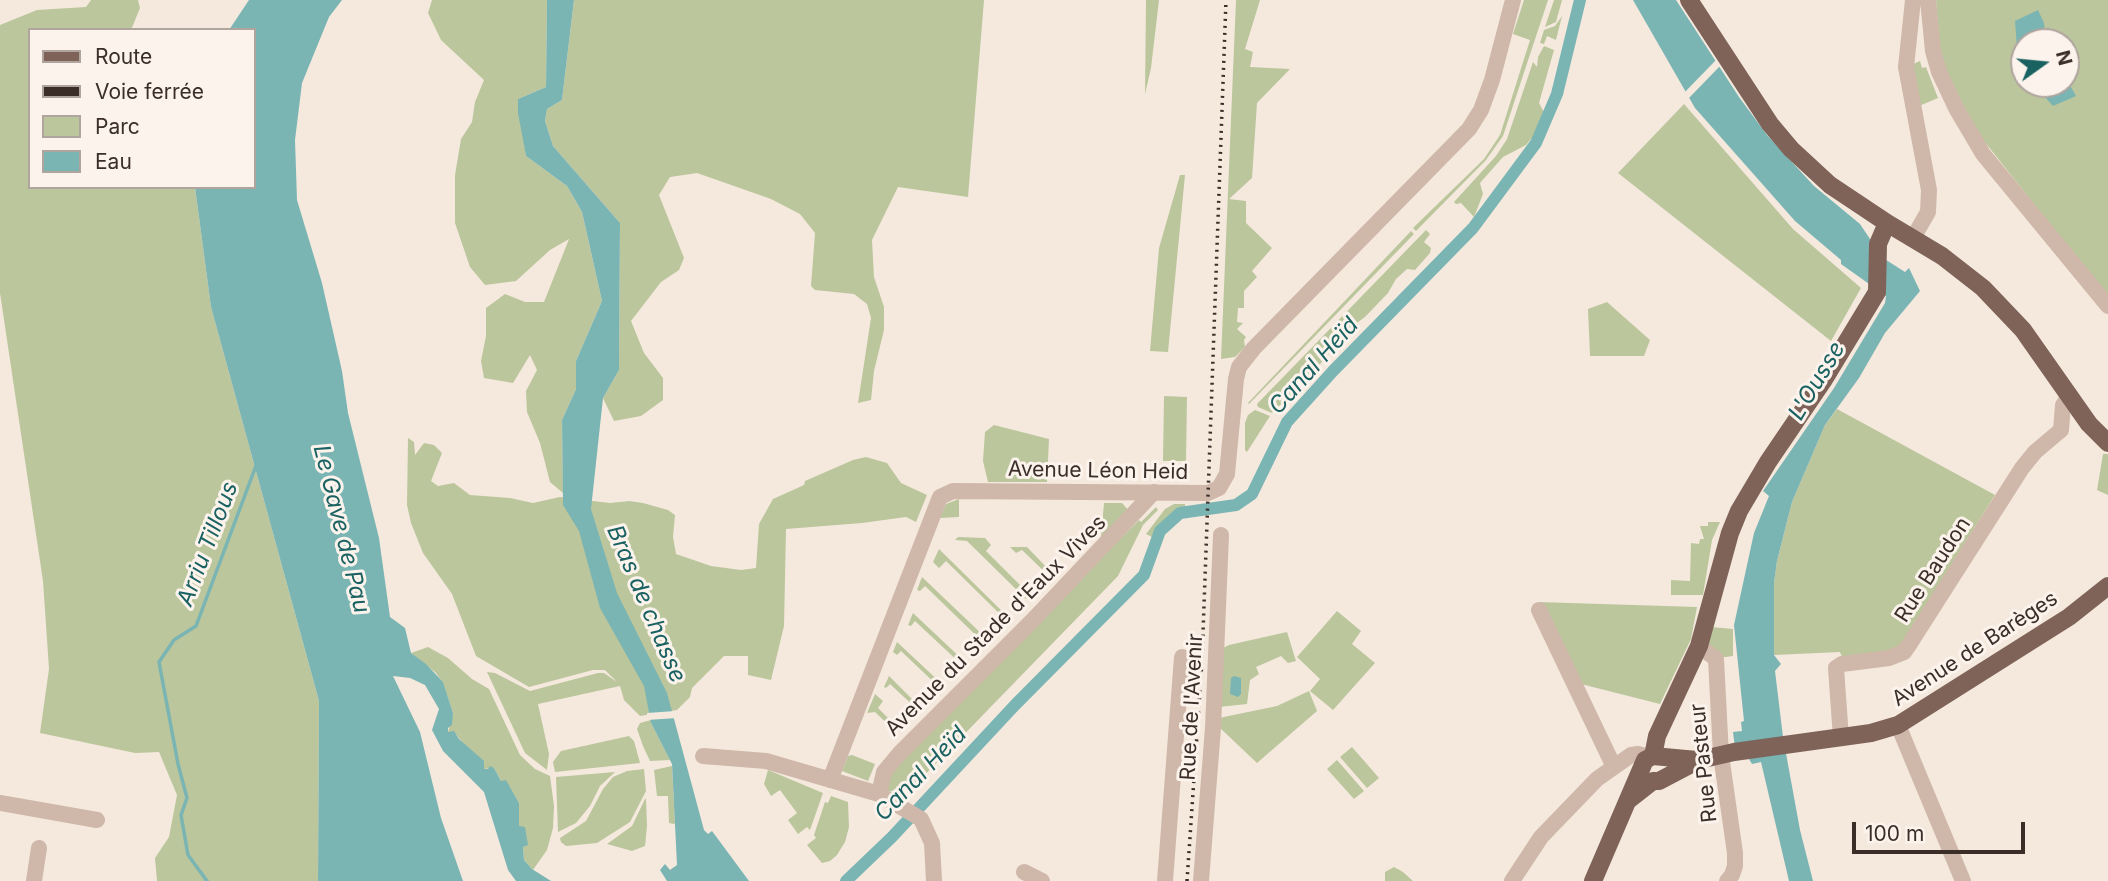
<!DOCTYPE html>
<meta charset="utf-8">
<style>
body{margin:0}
#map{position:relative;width:2108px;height:881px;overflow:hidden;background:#f5e9de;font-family:Inter,sans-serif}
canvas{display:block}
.legend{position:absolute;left:28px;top:28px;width:228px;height:161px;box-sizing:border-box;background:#fcf3ec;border:2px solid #afa49e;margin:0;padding:9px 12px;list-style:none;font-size:21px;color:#3b2e29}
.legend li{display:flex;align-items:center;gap:14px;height:35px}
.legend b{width:35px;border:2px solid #afa49e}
.north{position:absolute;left:2010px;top:28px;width:70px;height:70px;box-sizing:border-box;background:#fcf3ec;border:2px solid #afa49e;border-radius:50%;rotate:75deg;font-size:19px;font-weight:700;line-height:28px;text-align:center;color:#3b2e29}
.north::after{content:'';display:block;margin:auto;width:24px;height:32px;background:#1a6162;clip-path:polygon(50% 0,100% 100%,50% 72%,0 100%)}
.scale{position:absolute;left:1852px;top:822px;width:173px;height:32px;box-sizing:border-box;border:4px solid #3b2e29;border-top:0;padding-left:9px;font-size:21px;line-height:24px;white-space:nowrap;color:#3b2e29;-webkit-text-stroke:5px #fcf3ec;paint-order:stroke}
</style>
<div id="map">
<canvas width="2108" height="881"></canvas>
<ul class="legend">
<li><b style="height:9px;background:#7f6359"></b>Route</li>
<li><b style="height:9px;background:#3b2e29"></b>Voie ferrée</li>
<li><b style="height:19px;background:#bbc69c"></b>Parc</li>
<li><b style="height:19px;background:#7ab5b4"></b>Eau</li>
</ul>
<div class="north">N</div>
<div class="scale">100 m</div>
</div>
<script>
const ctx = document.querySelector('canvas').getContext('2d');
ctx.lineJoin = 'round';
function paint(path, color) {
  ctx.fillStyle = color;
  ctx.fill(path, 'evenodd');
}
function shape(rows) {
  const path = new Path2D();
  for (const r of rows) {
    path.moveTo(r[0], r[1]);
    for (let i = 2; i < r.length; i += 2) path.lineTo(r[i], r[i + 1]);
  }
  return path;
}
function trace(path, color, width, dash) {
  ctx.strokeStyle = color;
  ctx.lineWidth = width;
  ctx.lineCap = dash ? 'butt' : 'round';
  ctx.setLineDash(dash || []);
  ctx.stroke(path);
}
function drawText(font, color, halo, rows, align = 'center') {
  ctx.font = font + ' Inter,sans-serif';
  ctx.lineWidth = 6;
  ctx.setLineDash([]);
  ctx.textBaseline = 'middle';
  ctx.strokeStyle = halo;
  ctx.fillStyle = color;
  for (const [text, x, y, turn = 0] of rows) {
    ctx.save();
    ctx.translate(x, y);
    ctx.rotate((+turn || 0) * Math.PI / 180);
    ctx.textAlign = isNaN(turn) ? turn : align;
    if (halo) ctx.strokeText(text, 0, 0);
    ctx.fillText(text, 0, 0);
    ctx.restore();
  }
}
paint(shape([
 [91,0,138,0,140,8,131,30,30,30,30,187,195,187,211,307,319,701,318,881,157,881,155,858,169,837,177,795,159,752,135,753,40,733,49,669,43,581,0,293,0,25,37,10,86,7],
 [432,0,547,0,546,87,518,99,526,156,567,186,582,212,602,301,576,361,576,389,562,420,563,493,550,482,540,443,527,412,526,391,537,370,530,355,513,383,484,378,481,361,486,336,486,308,505,294,525,302,544,302,569,239,550,250,516,281,485,285,470,267,455,223,455,175,461,139,472,122,475,102,484,80,441,40,428,13],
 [574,0,984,0,968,197,898,187,872,240,874,277,884,307,884,330,874,371,871,400,858,403,871,318,867,304,854,294,815,290,811,286,815,233,800,214,771,199,697,173,670,177,659,195,684,258,679,270,661,282,631,321,644,353,663,378,663,400,641,416,614,421,603,398,619,370,620,223,553,146,545,121,547,109,562,100],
 [1146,0,1159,0,1151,68,1145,94],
 [1236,0,1260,0,1245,49,1253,52,1250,67,1290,69,1257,103,1252,178,1229,199,1246,201,1246,223,1272,248,1252,271,1257,277,1244,291,1244,308,1238,308,1237,322,1243,323,1237,329,1246,337,1244,340,1245,347,1235,357,1221,359],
 [1524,0,1548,0,1503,136,1486,160,1416,231,1413,228,1484,159,1500,135,1530,40,1513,34],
 [1554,0,1562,0,1556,22,1545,27],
 [1936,0,2108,0,2108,298,1973,127,1941,59],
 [2024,42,2066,42,2066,84,2024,84],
 [1562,16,1556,40,1547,36,1544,44,1540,43,1544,30,1555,26],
 [1544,46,1554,50,1539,103,1545,114,1536,133,1526,145,1503,157,1480,183,1483,194,1474,217,1461,203,1456,204,1454,202,1496,156,1507,139,1533,62,1537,67,1538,57],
 [1920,61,1922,68,1926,67,1938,98,1919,106,1911,65],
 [1684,104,1793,229,1861,288,1831,341,1618,173],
 [1180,175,1185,175,1168,352,1150,351,1159,248],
 [1426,230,1430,234,1424,242,1431,248,1430,253,1415,270,1407,269,1396,279,1388,293,1365,317,1350,328,1311,375,1272,413,1258,407,1257,404],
 [1411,231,1414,234,1249,404,1248,403],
 [1607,302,1650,340,1644,356,1590,356,1588,309],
 [1164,396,1187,397,1186,461,1163,461],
 [1837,409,1995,495,1900,647,1879,654,1842,657,1840,652,1774,655,1774,583,1777,561,1792,502,1825,425],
 [1255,410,1270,416,1247,452,1245,450,1245,423,1248,415],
 [994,425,1049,439,1047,482,988,482,983,461,985,432],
 [408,438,414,442,415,455,424,443,434,445,442,453,431,481,438,486,454,483,470,495,510,498,533,503,560,497,610,503,629,501,643,503,668,510,675,515,673,537,676,554,711,566,741,570,756,568,759,524,773,499,804,485,805,481,853,460,866,457,887,463,901,483,927,495,916,522,906,517,862,523,786,529,784,626,771,680,748,675,748,656,724,656,692,688,690,697,677,710,640,716,624,700,620,686,538,704,549,754,547,770,525,753,487,672,495,673,530,691,598,673,604,673,617,682,605,670,593,670,529,687,476,656,452,594,423,553,411,523,407,505],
 [2103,454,2108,454,2108,495,2097,490],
 [959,499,959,517,940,518,946,504],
 [1104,503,1122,503,1130,512,1101,537],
 [1174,504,1185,504,1185,511,1179,512,1159,531,1156,539,1146,534,1165,509],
 [1156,507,1158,510,1143,525,1118,576,912,788,886,792,891,770,1139,520,1141,522],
 [1708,522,1720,522,1712,540,1703,595,1671,595,1671,580,1690,581,1691,543,1699,544,1700,539,1704,539,1700,526,1708,526],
 [958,537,985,538,991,545,986,551,1030,595,1026,599,967,541,955,540],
 [1010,547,1027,547,1052,573,1049,576,1022,550,1016,553],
 [939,549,1008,617,1006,620,946,561,939,568,933,562],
 [922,577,987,639,984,643,925,586,920,591,917,590],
 [1538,602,1697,607,1691,639,1660,704,1577,683],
 [1337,611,1361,631,1352,644,1375,663,1333,710,1310,691,1320,679,1297,657],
 [913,613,965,662,962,665,915,621,911,626,908,625],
 [1712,627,1733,629,1733,656,1718,658,1708,647,1707,639],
 [1287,632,1296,661,1288,663,1281,656,1256,667,1259,674,1250,680,1247,704,1219,707,1221,649,1229,645],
 [897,642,943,685,940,688,901,651,897,655,893,652],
 [428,647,448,658,472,679,489,689,520,755,535,769,550,776,554,806,553,828,547,850,533,870,524,860,523,847,527,845,519,826,519,803,506,781,501,781,494,768,484,769,454,732,448,732,453,713,443,683,436,673,411,653],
 [889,676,920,707,918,710,890,684,886,688,884,687],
 [1309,691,1317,711,1257,763,1219,727,1219,718,1277,706],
 [875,694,883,701,878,708,899,729,896,732,875,712,867,713],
 [651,720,651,723,670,760,650,761,643,746,637,729,640,723],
 [629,736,634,741,640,763,555,772,553,762,561,751],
 [1352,747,1379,778,1367,788,1340,757],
 [852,755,875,764,868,781,842,771,848,756],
 [1337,760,1364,791,1354,799,1327,769],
 [672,766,675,823,674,824,669,823,668,796,657,796,654,770],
 [644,769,646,791,630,822,597,843,566,846,561,842,560,838,586,821,603,789,613,777,627,771],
 [768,770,823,793,810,830,807,827,798,834,788,820,797,813,780,790,771,796,764,784],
 [615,772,600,786,590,806,576,823,558,832,556,777],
 [831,796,848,802,849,827,845,842,837,855,830,861,822,863,807,845,816,838,814,835,825,802,828,803],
 [645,799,646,799,647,826,645,846,632,851,607,844,632,826],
 [1394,867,1403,872,1413,881,1385,881,1385,872]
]), '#bbc69c');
paint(shape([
 [249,0,342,0,329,17,302,83,295,140,297,200,322,283,342,371,348,413,379,538,390,617,405,628,411,653,426,664,443,682,453,713,452,725,448,728,448,732,454,731,459,739,484,761,484,769,488,769,490,766,494,768,501,781,506,780,519,803,519,826,525,827,528,845,523,847,524,860,532,869,551,881,516,881,508,870,484,792,443,751,432,730,439,709,425,685,410,678,393,676,420,732,441,818,463,881,318,881,319,701,211,307,195,187,254,187,254,30,229,30],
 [547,0,574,0,562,100,547,109,545,121,553,146,620,223,619,370,603,398,591,509,617,593,667,693,704,830,708,834,712,831,749,881,667,881,660,870,665,864,670,870,677,865,672,764,651,723,644,686,600,608,579,531,563,505,562,420,576,389,576,361,602,301,582,212,567,186,526,156,518,113,518,99,546,87],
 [1633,0,1676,0,1739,97,1767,135,1814,186,1860,224,1870,239,1872,251,1905,272,1909,268,1920,291,1885,333,1859,378,1825,425,1792,502,1777,561,1774,583,1774,655,1781,664,1775,671,1783,737,1800,830,1813,881,1789,881,1761,762,1752,764,1749,759,1736,756,1733,732,1742,731,1741,722,1744,721,1734,625,1754,533,1769,496,1763,491,1834,388,1885,303,1886,296,1841,264,1841,260,1795,221,1695,108],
 [2038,10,2044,23,2046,42,2024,42,2024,68,2017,48,2015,21],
 [2066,78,2076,96,2053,106,2033,84,2066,84],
 [1234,676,1241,678,1241,694,1238,697,1230,694,1231,678]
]), '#7ab5b4');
paint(shape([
 [1716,60,1720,66,1688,99,1683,94],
 [675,711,677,718,647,720,647,713]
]), '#f5e9de');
trace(shape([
 [207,881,188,855,181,815,187,798,178,764,159,662,174,640,196,626,257,463]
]), '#7ab5b4', 3.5);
trace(shape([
 [846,881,892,837,1015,705,1144,575,1160,531,1180,513,1236,505,1252,494,1287,422,1333,371,1473,228,1536,143,1557,94,1580,0]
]), '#7ab5b4', 12);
trace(shape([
 [1928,0,1933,51,1939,72,1957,110,1983,154,2108,306],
 [1913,238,1928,212,1929,190,1906,67,1913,0],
 [1539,610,1614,767],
 [1699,646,1716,659,1721,755,1735,853,1735,866,1732,875,1727,881],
 [1898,725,1963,881],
 [1841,738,1836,668,1842,664,1889,658,1904,652,1909,645,2022,468,2035,452,2061,430,2063,405,2070,395],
 [703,756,766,761,879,794,921,819,932,843,934,881],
 [830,780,940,497,953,491,1208,493,1219,488,1227,474,1236,379,1239,367,1254,348,1469,129,1481,110,1492,80,1513,0],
 [879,794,884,772,899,754,1032,621,1154,492],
 [0,803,97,820],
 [1024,872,1042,881],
 [34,881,39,848],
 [1165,881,1182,657],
 [1201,881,1213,728,1221,535],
 [1512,881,1541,837,1597,779,1631,755,1638,754,1649,757]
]), '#cfb8a9', 16);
trace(shape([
 [1689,0,1770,124,1791,149,1830,185,1887,223,1942,256,1983,288,2023,330,2089,424,2108,443],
 [1653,756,1657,736,1699,646,1730,533,1739,511,1768,462,1823,381,1877,292,1878,244,1887,223],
 [1630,799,1653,781,1659,781,1699,760,1734,752,1871,733,1898,725,2069,617,2108,586],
 [1593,881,1645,760,1653,756,1697,760]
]), '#7f6359', 18);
trace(shape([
 [1187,881,1202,661,1226,0]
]), '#3b2e29', 3.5, [2, 5]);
drawText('21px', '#3b2e29', '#fcf3ec', [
 ["Avenue Léon Heid",1098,471,1],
 ["Rue Baudon",1933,570,-57],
 ["Avenue du Stade d'Eaux Vives",996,626,-45],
 ["Avenue de Barèges",1975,649,-33],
 ["Rue de l'Avenir",1192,707,-87],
 ["Rue Pasteur",1704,763,-96]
]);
drawText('italic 23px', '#1a6162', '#fcf3ec', [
 ["Canal Heïd",1314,366,-48],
 ["L'Ousse",1817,381,-59],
 ["Le Gave de Pau",341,529,76],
 ["Arriu Tillous",208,544,-69],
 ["Bras de chasse",646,604,67],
 ["Canal Heïd",921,774,-46]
]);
</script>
